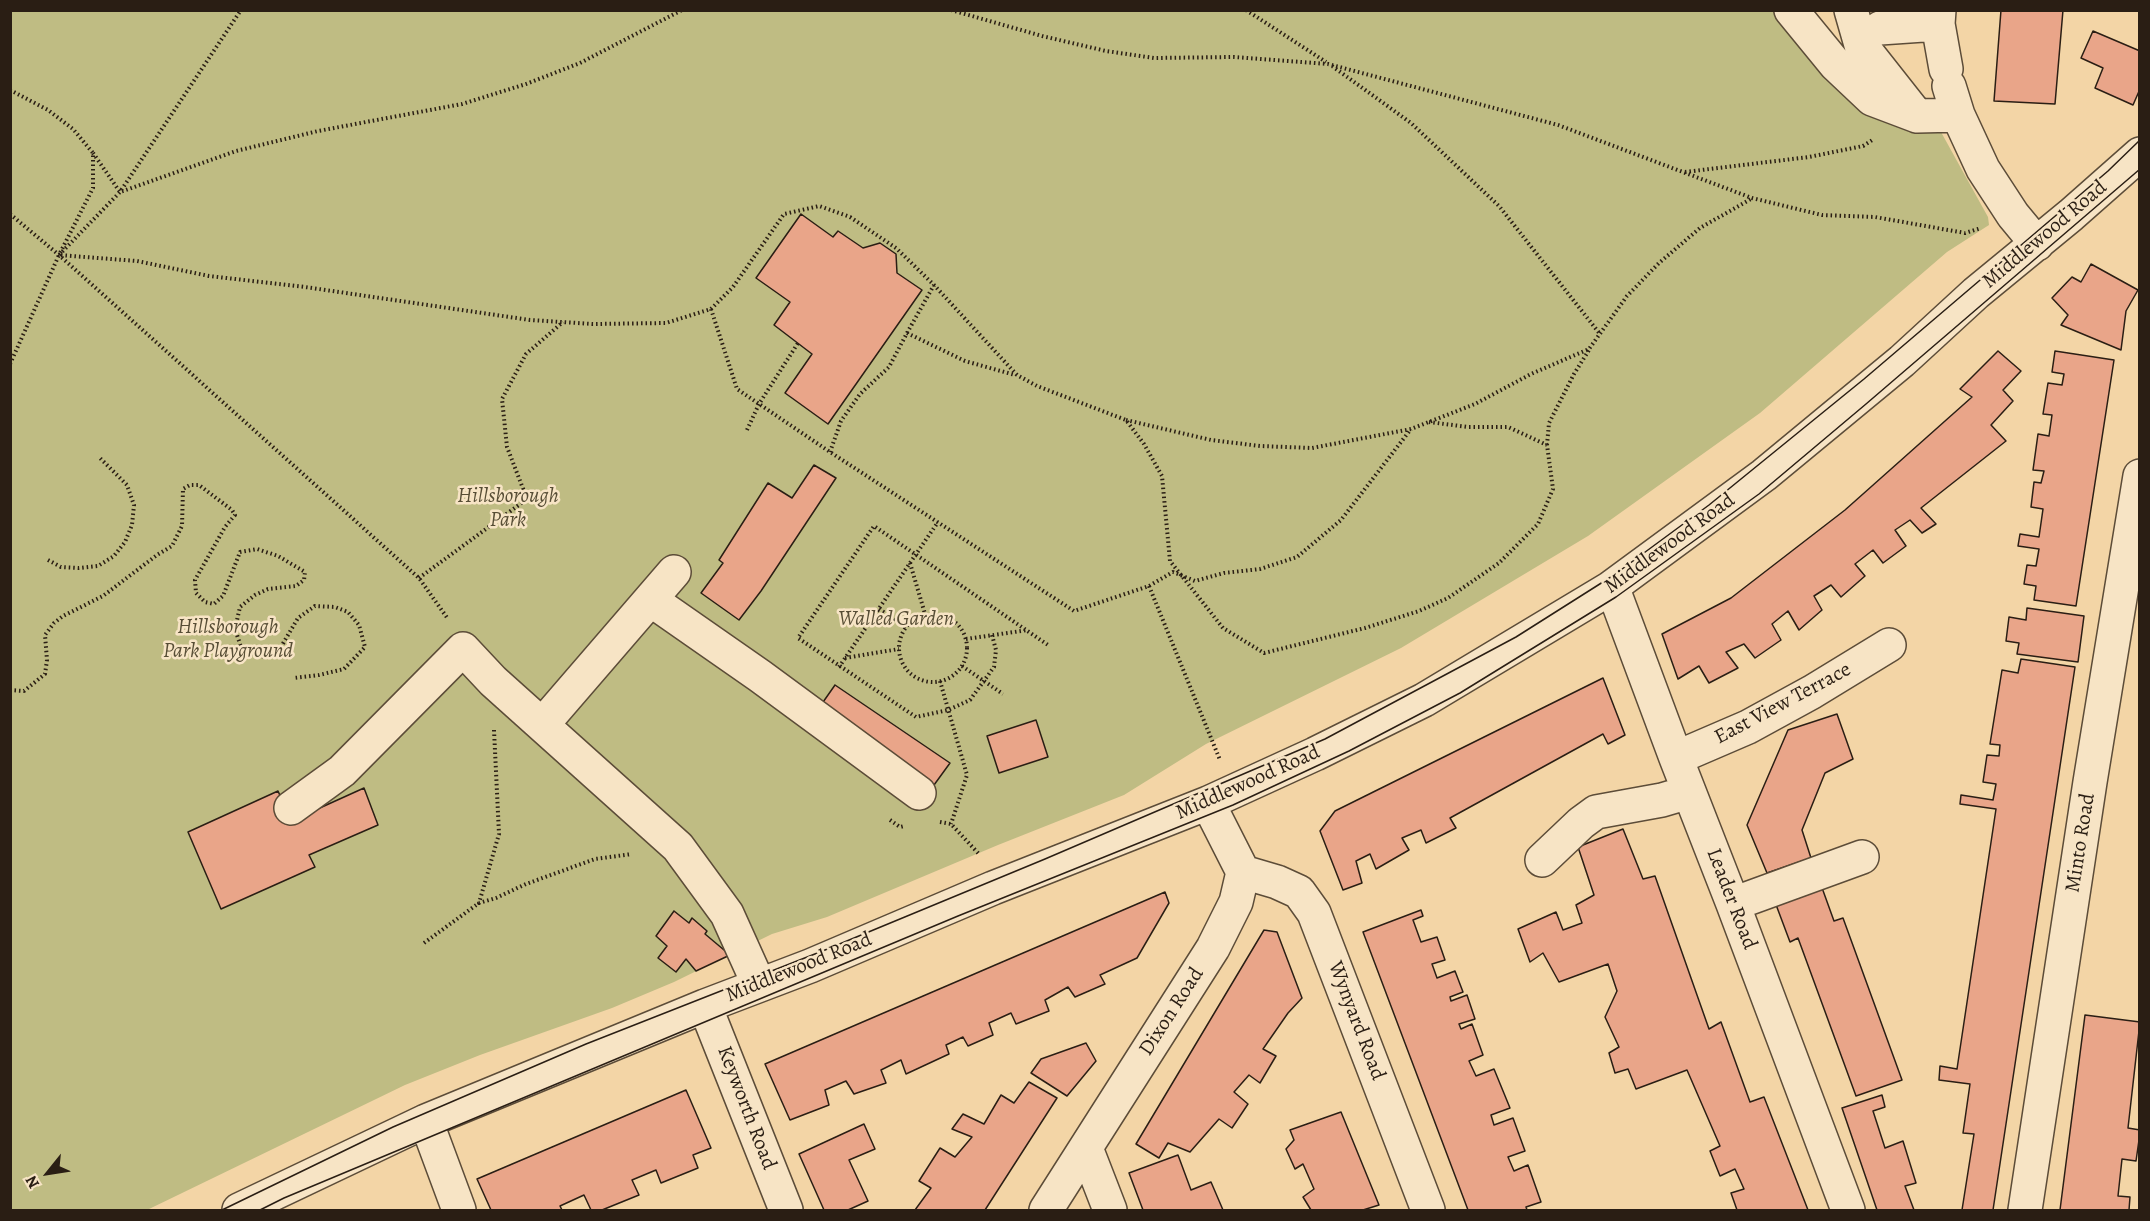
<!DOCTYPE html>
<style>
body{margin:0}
#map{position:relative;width:2150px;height:1221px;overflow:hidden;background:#f3d5a6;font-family:Alegreya,serif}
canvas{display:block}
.frame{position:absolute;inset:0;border:12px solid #2a1e14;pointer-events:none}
.north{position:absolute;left:18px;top:1143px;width:60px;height:60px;-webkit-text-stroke:4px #f7e4c5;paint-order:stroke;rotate:240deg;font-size:16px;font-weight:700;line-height:24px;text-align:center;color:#2a1e14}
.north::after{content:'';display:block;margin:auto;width:21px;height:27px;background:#2a1e14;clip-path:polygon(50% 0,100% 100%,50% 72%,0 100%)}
</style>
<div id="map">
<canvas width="2150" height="1221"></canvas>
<div class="frame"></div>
<div class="north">N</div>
</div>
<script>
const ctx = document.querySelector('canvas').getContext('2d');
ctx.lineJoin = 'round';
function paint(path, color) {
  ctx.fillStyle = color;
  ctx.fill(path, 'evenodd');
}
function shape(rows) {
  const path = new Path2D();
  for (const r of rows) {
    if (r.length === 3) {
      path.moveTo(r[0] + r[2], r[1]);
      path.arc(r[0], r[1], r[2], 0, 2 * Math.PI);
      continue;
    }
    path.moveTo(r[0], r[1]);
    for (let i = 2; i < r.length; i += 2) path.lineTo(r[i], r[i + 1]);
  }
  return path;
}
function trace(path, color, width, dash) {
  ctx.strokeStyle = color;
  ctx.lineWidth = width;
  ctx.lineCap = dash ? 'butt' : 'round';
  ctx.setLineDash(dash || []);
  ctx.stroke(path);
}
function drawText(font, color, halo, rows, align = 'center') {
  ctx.font = font + ' Alegreya,serif';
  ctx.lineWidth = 5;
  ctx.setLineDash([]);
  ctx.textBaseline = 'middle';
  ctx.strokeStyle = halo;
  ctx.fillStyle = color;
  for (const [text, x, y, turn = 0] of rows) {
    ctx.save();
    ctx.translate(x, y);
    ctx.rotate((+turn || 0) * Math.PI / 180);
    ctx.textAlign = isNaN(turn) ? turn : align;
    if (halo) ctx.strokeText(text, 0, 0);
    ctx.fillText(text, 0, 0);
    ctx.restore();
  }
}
paint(shape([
 [11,11,1773,11,1828,75,1936,123,1988,217,1989,225,1947,252,1760,413,1588,536,1401,648,1206,744,1124,795,998,845,827,917,772,934,674,982,612,1008,480,1055,405,1085,147,1210,11,1210]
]), '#bfbc83');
const building = shape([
 [2001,10,2063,10,2055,104,1994,101,2001,10],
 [2093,31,2140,51,2140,89,2133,105,2095,88,2103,68,2081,58,2093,31],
 [801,214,833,237,838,231,863,248,880,243,896,254,897,273,922,290,828,424,785,393,812,354,774,325,790,302,756,278,801,214],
 [2091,264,2138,290,2126,311,2121,350,2061,325,2068,315,2052,298,2072,277,2081,282,2091,264],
 [1998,351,2021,371,2003,390,2013,401,1991,425,2006,441,1921,508,1936,524,1922,533,1910,520,1895,530,1906,546,1883,563,1873,550,1855,564,1865,576,1841,597,1831,585,1814,596,1822,610,1799,630,1788,611,1772,624,1781,640,1755,658,1744,644,1726,652,1738,668,1709,683,1699,666,1678,679,1662,634,1731,598,1845,510,1972,397,1960,389,1998,351],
 [2055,351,2114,360,2076,606,2034,600,2036,586,2024,584,2027,565,2036,566,2039,549,2018,546,2020,534,2039,537,2043,509,2031,507,2034,482,2041,483,2044,471,2033,470,2038,434,2049,436,2052,415,2043,414,2048,383,2062,385,2064,374,2052,372,2055,351],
 [814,465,836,478,761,591,739,620,701,593,723,563,719,560,768,483,792,498,814,465],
 [2027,608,2084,616,2078,662,2017,654,2019,643,2006,641,2009,617,2026,620,2027,608],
 [2021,659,2075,667,1993,1210,1962,1210,1974,1134,1963,1133,1970,1084,1939,1080,1940,1066,1957,1069,1996,809,1960,804,1961,795,1993,800,1996,784,1983,782,1987,755,1999,756,2000,745,1990,744,2002,670,2018,673,2021,659],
 [1603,678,1625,735,1608,744,1603,734,1450,818,1456,828,1426,843,1421,830,1402,838,1409,850,1376,869,1370,854,1356,861,1362,883,1343,890,1320,831,1335,811,1603,678],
 [835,685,950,763,934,785,821,705,835,685],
 [1837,714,1853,759,1825,773,1802,830,1811,858,1767,873,1747,825,1788,730,1837,714],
 [1036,720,1048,757,999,773,987,736,1036,720],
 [364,788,378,825,309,855,315,867,221,909,188,832,278,791,291,821,364,788],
 [1623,829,1643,879,1655,876,1709,1029,1721,1022,1750,1102,1764,1097,1808,1210,1737,1210,1731,1193,1744,1189,1735,1169,1720,1176,1710,1151,1720,1146,1687,1070,1636,1089,1628,1069,1615,1073,1609,1053,1619,1047,1605,1017,1617,991,1608,964,1559,982,1543,953,1530,962,1518,929,1556,912,1563,930,1582,923,1576,905,1594,895,1578,847,1623,829],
 [1821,885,1834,921,1843,918,1902,1080,1856,1096,1798,938,1790,942,1775,902,1821,885],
 [1165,892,1169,903,1137,958,1100,975,1105,984,1075,997,1068,987,1045,1000,1049,1011,1016,1024,1011,1013,989,1023,993,1035,968,1046,963,1037,946,1045,949,1054,906,1074,901,1060,881,1070,886,1083,854,1094,846,1081,825,1090,829,1105,790,1120,765,1064,1165,892],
 [1421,910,1423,916,1413,920,1421,942,1437,937,1445,960,1432,964,1437,978,1455,971,1463,992,1450,997,1451,1001,1467,995,1475,1019,1459,1024,1461,1029,1472,1024,1483,1055,1469,1061,1476,1076,1494,1069,1510,1108,1491,1115,1494,1125,1513,1118,1525,1151,1508,1157,1514,1171,1528,1165,1541,1202,1526,1207,1527,1210,1468,1210,1363,932,1421,910],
 [674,911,689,923,692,918,707,931,705,934,730,955,696,971,686,959,676,972,658,958,667,946,656,936,674,911],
 [1264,930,1277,932,1302,998,1288,1013,1263,1049,1276,1056,1260,1083,1249,1075,1234,1092,1248,1104,1232,1128,1219,1119,1190,1152,1168,1143,1159,1158,1136,1144,1264,930],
 [2085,1015,2140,1022,2128,1128,2140,1130,2140,1133,2136,1161,2122,1159,2118,1196,2130,1197,2129,1210,2060,1210,2085,1015],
 [1086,1043,1096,1061,1067,1096,1031,1073,1041,1059,1086,1043],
 [1029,1082,1057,1098,985,1210,915,1210,931,1188,919,1181,940,1148,955,1157,972,1137,952,1129,963,1114,984,1124,1001,1095,1014,1103,1029,1082],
 [686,1090,711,1148,693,1155,698,1168,661,1183,656,1170,632,1180,639,1195,602,1210,591,1210,584,1195,560,1206,562,1210,491,1210,477,1179,686,1090],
 [1882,1095,1885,1107,1873,1111,1885,1148,1903,1141,1916,1183,1905,1186,1914,1210,1877,1210,1842,1108,1882,1095],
 [1341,1112,1379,1205,1363,1210,1311,1210,1303,1197,1314,1189,1303,1164,1295,1169,1286,1149,1294,1140,1290,1130,1341,1112],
 [864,1124,875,1149,849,1160,868,1201,848,1210,824,1210,799,1154,864,1124],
 [1178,1155,1191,1190,1211,1182,1223,1210,1143,1210,1129,1173,1178,1155]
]);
paint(building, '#e9a589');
trace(building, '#2a1e14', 1.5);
const minor = shape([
 [1791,10,1836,65,1872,99,1917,116,1958,115],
 [1851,10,1861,45,1917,116],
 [1939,10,1938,24,1946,69],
 [1880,28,1938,24],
 [1949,86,1958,115,1983,169,2013,215,2037,244],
 [1609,589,1616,597,1676,758,1733,904,1848,1210],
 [651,600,760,676,919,793],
 [542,725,674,572],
 [1676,758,1748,727,1812,692,1889,645],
 [291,808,342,771,463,649,493,681,678,847,727,914,759,985],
 [1542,860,1581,823,1596,812,1662,800,1689,792],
 [1243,872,1277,882,1299,892,1314,913,1428,1210],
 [1733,904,1862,857],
 [705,1006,786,1210],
 [426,1121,459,1210],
 [1086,1148,1110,1210],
 [239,1210,426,1121,705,1006,810,966,993,888,1208,803,1315,754,1424,700,1609,589,1764,475,1902,361,1976,293,2071,215,2140,154],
 [1046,1210,1213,948,1236,902,1243,872,1208,803],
 [2025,1210,2090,782,2140,476]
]);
trace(minor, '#5c4c38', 36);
trace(shape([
 [951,10,1042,36,1106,51,1154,58,1234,57,1328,64,1558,125,1752,198,1822,215,1875,217,1965,233,1981,228],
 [1246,10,1326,62],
 [1332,66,1411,123,1499,206,1600,334],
 [10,90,48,110,73,129,93,153,93,188,59,255,120,192,241,10],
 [93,153,120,192,236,151,318,131,462,104,526,84,580,63,682,10],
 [1685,172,1809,157,1863,146,1874,139],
 [10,214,59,255,419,578,448,619],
 [711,309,737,389,830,452,1074,611,1149,586,1173,572,1195,581,1224,573,1260,569,1297,557,1341,520,1411,429],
 [907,333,934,285],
 [10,364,59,255,137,261,209,276,305,287,530,320,593,324,666,323,711,309,733,287,784,214,819,206,850,217,896,248,934,285,1017,375,1037,386,1126,420,1144,444,1162,476,1170,561,1223,628,1264,653,1365,628,1419,611,1448,598,1499,563,1538,524,1553,489,1547,445,1508,427,1468,427,1429,422],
 [1126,420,1211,440,1260,446,1312,448,1411,429,1475,404,1531,374,1589,349,1627,296,1659,263,1700,228,1751,199],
 [747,430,759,404,798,343],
 [1547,445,1549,423,1574,374,1589,350],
 [830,452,841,421,860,394,889,367,907,333,965,361,1015,375],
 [48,560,61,567,79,568,98,566,114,556,125,542,132,525,134,505,127,485,100,458],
 [910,563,925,614],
 [419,578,527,499,507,447,502,399,526,354,563,322],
 [1149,586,1220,760],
 [879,609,906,627],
 [933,648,34],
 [992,635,996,650,994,667,970,700,948,710,916,717,798,638,874,526,1048,645],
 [966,639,1028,630],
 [845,658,899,649],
 [962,666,1003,694],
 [839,667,938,522],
 [940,681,967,775,951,824],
 [10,690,24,691,45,674,47,660,45,635,54,623,63,616,103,596,157,555,172,546,182,526,183,489,190,485,199,485,232,510,235,515,225,527,195,580,196,593,205,602,214,604,223,596,240,552,257,549,278,556,305,572,304,580,296,586,268,589,255,595,240,607,235,629,242,650,260,657,278,652,298,618,315,606,335,607,348,612,359,625,365,647,344,669,319,675,294,678],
 [494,730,499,834,479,903,496,898,526,884,595,859,632,854],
 [890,820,900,827,904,826],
 [940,822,951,824,979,854],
 [424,943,479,903]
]), '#2a1e14', 4, [1.5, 3]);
trace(minor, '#f7e4c5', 33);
trace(shape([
 [222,1210,393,1127,586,1044,825,950,1045,859,1325,739,1516,637,1614,575,1709,505,1864,379,2108,171,2140,140],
 [260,1210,284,1198,958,916,1233,805,1349,751,1460,693,1616,597,1759,494,1866,404,2140,169]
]), '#2a1e14', 1.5);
drawText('21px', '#2a1e14', '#f7e4c5', [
 ["Middlewood Road",2045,235,-40],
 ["Middlewood Road",1670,544,-36],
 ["East View Terrace",1783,704,-28],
 ["Middlewood Road",1248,783,-24],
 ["Minto Road",2081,843,-81],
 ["Leader Road",1731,899,69],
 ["Middlewood Road",799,968,-22],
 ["Dixon Road",1172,1012,-57],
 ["Wynyard Road",1356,1021,69],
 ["Keyworth Road",746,1108,69]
]);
drawText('italic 21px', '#574d35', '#f7e4c5', [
 ["Hillsborough",508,497],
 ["Park",508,521],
 ["Walled Garden",896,620],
 ["Hillsborough",228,628],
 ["Park Playground",228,652]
]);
</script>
